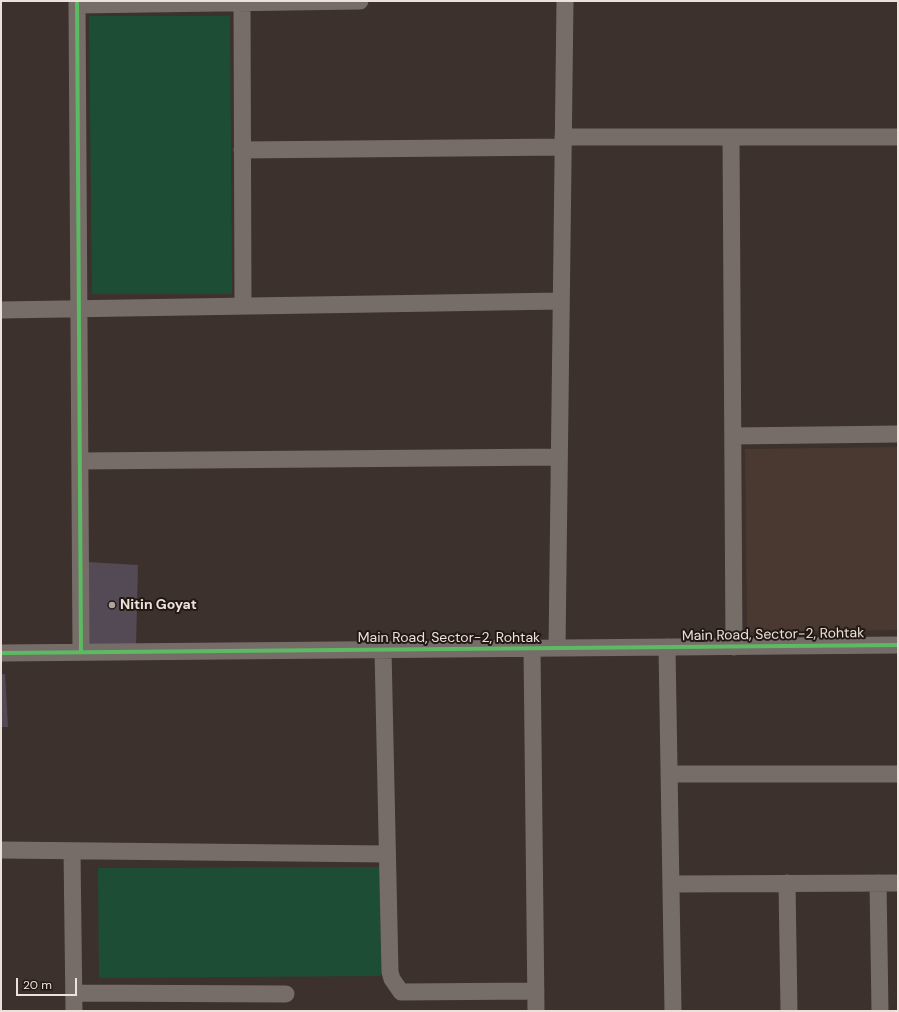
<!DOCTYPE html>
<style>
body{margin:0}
#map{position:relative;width:899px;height:1012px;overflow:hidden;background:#3c312c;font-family:"DM Sans",sans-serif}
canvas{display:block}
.frame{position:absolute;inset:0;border:2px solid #ede1db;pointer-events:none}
.scale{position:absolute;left:16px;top:978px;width:61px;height:18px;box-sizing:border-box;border:2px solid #ede1db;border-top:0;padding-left:5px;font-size:12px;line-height:14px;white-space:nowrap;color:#ede1db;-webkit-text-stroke:3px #221915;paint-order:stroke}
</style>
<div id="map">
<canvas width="899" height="1012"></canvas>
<div class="frame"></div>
<div class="scale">20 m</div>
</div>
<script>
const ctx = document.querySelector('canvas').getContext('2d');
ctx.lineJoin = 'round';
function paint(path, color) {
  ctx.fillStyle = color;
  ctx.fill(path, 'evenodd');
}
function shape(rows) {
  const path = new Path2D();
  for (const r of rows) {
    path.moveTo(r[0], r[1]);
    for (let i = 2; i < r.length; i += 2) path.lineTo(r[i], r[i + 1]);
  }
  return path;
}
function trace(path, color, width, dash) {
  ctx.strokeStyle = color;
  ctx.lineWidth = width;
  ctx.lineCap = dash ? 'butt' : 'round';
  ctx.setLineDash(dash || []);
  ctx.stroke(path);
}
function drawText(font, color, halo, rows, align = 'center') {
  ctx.font = font + ' "DM Sans",sans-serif';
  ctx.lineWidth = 4;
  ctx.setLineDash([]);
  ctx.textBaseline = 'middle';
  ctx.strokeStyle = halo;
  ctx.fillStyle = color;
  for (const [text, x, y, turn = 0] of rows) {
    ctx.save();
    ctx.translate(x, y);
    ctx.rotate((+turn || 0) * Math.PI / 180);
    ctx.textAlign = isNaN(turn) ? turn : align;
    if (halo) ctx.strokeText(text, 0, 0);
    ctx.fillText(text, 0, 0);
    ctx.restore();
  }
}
paint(shape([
 [898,447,898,630,747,632,745,449]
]), '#4a3930');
paint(shape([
 [89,16,230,16,232,294,92,294],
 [380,867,381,976,99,978,98,868]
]), '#1d4e35');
paint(shape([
 [88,562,138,565,136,646,86,647],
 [1,674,5,674,8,727,1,727]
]), '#544a55');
trace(shape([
 [77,1,81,652],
 [242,3,243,306],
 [78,5,360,1],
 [563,137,898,137],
 [731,137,734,647],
 [242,150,563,147],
 [1,310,561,301],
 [733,436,898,434],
 [80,461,559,457],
 [667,647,673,1011],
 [557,648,565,1],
 [532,649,536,1011],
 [383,650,390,972,392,979,401,992,536,991],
 [1,653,898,645],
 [669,774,898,774],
 [1,850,387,854],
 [72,851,74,1011],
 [787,883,789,1011],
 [878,883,880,1011],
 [671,884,898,883],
 [74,993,286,994]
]), '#766d69', 17);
trace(shape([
 [77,1,81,652],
 [1,653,898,645]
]), '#5cba63', 4);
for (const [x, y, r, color] of [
 [112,605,4,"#afa39e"]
]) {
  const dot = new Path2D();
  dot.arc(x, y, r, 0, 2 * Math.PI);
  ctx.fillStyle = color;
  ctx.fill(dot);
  trace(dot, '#221915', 1.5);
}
drawText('bold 14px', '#ede1db', '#221915', [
 ["Nitin Goyat",120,605]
], 'left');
drawText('14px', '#ede1db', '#221915', [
 ["Main Road, Sector-2, Rohtak",773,635,-1],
 ["Main Road, Sector-2, Rohtak",449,638]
]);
</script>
